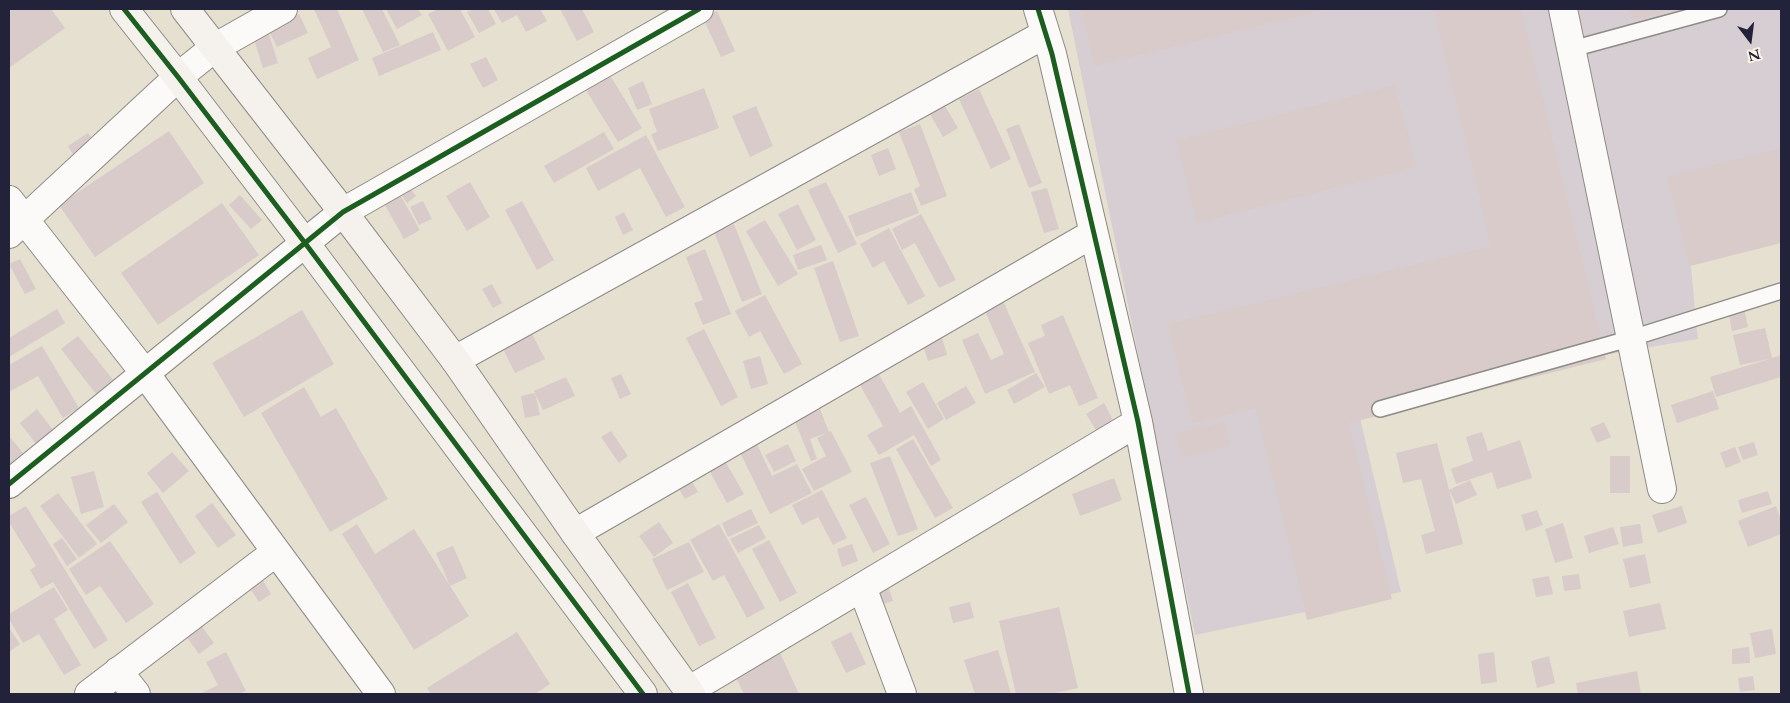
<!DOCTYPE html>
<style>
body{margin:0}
#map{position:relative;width:1790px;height:703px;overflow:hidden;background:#e6e0d0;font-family:Cardo,serif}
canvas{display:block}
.frame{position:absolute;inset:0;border:10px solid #22223b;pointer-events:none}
.north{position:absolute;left:1725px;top:15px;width:50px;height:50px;-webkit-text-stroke:4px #fcf5e5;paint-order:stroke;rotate:165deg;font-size:14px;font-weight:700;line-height:20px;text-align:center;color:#22223b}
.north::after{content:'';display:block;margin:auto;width:18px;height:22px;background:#22223b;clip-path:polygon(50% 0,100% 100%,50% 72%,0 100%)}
</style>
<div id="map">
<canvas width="1790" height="703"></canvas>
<div class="frame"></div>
<div class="north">N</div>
</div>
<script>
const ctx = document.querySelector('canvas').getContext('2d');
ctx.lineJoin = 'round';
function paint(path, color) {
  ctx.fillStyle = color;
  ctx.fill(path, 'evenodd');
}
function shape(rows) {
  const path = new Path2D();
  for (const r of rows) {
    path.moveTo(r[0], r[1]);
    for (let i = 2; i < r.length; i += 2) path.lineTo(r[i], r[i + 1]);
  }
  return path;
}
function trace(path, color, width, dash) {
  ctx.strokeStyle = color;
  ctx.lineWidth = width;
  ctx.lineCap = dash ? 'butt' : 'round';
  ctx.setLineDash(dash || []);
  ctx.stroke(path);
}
paint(shape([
 [1068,9,1781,9,1781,235,1690,257,1698,339,1355,397,1401,592,1195,635]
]), '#d7ced3');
paint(shape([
 [9,9,51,9,65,28,9,68],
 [314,9,337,9,359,60,317,79,308,58,331,47],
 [362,9,382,9,400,45,383,52],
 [386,9,418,9,422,15,397,29],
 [438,9,460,9,475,37,448,51,428,14],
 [473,9,488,9,496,24,479,33,467,12],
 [494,9,540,9,547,21,526,32,517,15,502,23],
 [560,9,582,9,594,32,577,41],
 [1081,9,1327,9,1095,66],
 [1434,9,1521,9,1606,359,1349,423,1392,599,1307,620,1256,408,1192,424,1168,324,1491,246],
 [1629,9,1676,9,1632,20],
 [717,11,735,51,721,57,703,18],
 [299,14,308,33,277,47,268,29],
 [268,31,278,63,263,68,253,36],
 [433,32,441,50,379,76,372,58],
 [486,57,498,80,483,88,470,64],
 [605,67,642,128,618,142,581,82],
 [643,81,652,104,637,110,628,88],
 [1395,85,1416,167,1197,223,1176,141],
 [704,88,719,128,658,151,651,134,657,132,649,109],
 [979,89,1011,159,991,169,959,99],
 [756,106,773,146,750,157,732,116],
 [945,106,958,128,943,137,930,114],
 [920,124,947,196,921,206,914,189,920,186,899,132],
 [1019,124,1042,183,1029,188,1006,129],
 [169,131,204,183,95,257,59,205],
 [604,132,614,149,554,183,544,166],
 [88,133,100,150,79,164,68,146],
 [646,135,685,207,666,217,640,168,598,191,586,168],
 [888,148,896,169,879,176,871,155],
 [1778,149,1781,161,1781,243,1690,266,1667,176],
 [404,180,416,196,407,203,395,186],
 [393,182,420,230,404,239,377,191],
 [470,182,490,217,467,231,446,196],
 [826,182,857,244,838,253,808,190],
 [1047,188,1059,229,1044,233,1031,192],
 [911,192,919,213,856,237,848,216],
 [240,195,262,220,251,229,229,205],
 [423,201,432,219,419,225,410,207],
 [522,201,554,260,537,270,505,210],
 [222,203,259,255,158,325,121,273],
 [798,204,816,240,797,250,778,214],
 [624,212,633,230,623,235,615,217],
 [921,214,956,280,939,288,915,243,902,250,892,229],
 [765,220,798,274,778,286,746,231],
 [734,224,762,294,742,302,714,232],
 [889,228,925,296,908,305,884,261,873,268,860,244],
 [821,245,827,260,798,270,793,255],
 [705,249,731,314,703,325,694,303,703,300,686,257],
 [20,259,36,289,25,294,9,264],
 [833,261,859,336,840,342,814,268],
 [492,284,502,303,493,308,482,289],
 [765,295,802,364,784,374,760,331,749,337,735,311],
 [1003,301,1035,372,985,394,962,340,978,333,991,360,1004,354,984,309],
 [1744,307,1748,327,1732,331,1728,310],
 [57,309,65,323,9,357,9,338],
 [302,310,334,364,244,417,212,363],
 [1063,315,1098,398,1079,406,1070,385,1049,394,1028,343,1045,336,1041,325],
 [1765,328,1772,358,1781,355,1781,377,1716,397,1710,377,1769,359,1740,365,1733,335],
 [704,329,738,397,721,406,686,338],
 [531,332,545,359,515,373,502,347],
 [78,336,114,381,96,394,61,349],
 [942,338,947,355,928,361,923,345],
 [42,346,79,408,63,418,38,376,9,392,9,365],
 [760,356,768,384,751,389,743,361],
 [1036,373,1045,387,1014,404,1007,390],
 [621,374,631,394,620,399,611,378],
 [879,374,900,413,911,406,941,460,931,466,914,435,879,455,867,435,883,426,860,385],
 [566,377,575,396,543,410,534,391],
 [923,382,944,419,928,429,906,392],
 [966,386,976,403,946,420,937,403],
 [304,387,321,417,336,408,388,499,330,532,261,413],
 [1713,391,1719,409,1677,423,1671,405],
 [535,393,540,415,525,418,521,396],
 [1104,403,1113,420,1096,430,1086,414],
 [37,409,53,430,36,444,20,423],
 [820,409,829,432,831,431,852,472,814,491,802,469,826,456,817,438,826,433,810,439,817,459,811,461,794,419],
 [1224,422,1230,446,1182,457,1176,433],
 [1604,422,1611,437,1597,443,1590,428],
 [611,431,628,456,619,463,601,437],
 [1482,432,1488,451,1520,440,1532,478,1497,489,1492,472,1456,484,1451,469,1473,461,1466,437],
 [9,436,24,454,9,467],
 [754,438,772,476,797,464,812,493,770,514,737,446],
 [913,439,953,508,935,518,896,449],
 [1754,442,1758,455,1743,460,1738,447],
 [1437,443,1463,544,1426,554,1421,535,1435,531,1421,479,1403,483,1396,453],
 [788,444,796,461,774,472,765,455],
 [1735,447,1741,462,1726,468,1720,453],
 [172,452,189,471,163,493,147,473],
 [721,454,744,494,727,503,705,463],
 [890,456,918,529,898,536,870,463],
 [1610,456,1630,456,1630,493,1610,493],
 [94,471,104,507,81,514,71,477],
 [687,473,698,492,685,499,674,481],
 [1114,478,1122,500,1080,516,1072,494],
 [1470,480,1477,495,1456,504,1449,490],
 [822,490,847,538,833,545,818,517,802,525,792,505],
 [1768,491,1772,504,1742,513,1738,500],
 [157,492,196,553,180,564,141,502],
 [58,493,97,544,79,558,40,506],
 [866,497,890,544,873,553,849,505],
 [212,503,236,535,218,548,195,516],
 [114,504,128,522,101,543,86,525],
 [26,506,108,640,94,649,53,582,41,589,30,570,36,566,9,522,9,516],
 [1682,506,1687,523,1658,533,1652,515],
 [1776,506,1781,520,1781,534,1748,547,1738,521],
 [751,509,758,523,728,537,722,523],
 [1537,510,1543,525,1526,531,1521,515],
 [659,522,673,543,654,557,639,536],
 [1563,523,1573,558,1555,563,1545,529],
 [357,524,375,554,414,529,469,616,414,650,342,534],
 [719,524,765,608,747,618,724,575,713,581,690,540],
 [1640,524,1643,543,1623,547,1620,527],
 [759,525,766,538,738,553,730,539],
 [1613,527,1619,544,1589,553,1584,536],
 [62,538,77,559,67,566,53,544],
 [769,540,797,593,780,602,752,549],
 [110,541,154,604,126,623,100,586,86,595,69,569],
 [689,542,704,572,667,590,652,559],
 [852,544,858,561,842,567,837,549],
 [453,546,467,578,450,586,436,553],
 [1645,554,1651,583,1630,588,1623,559],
 [1579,574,1581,589,1564,591,1562,576],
 [1549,576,1553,594,1536,597,1532,579],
 [262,579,271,594,259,602,249,587],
 [887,582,893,601,872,607,867,589],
 [688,583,716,638,699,646,671,592],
 [54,587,68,610,54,619,81,665,64,675,39,634,23,643,9,619,9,614],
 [970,602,974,618,953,623,949,607],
 [1660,603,1666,629,1629,637,1623,611],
 [1059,607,1078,688,1051,694,1016,694,999,621],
 [198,621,214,643,199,654,183,632],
 [9,628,20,644,9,652],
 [1772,629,1776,654,1755,658,1750,633],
 [517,632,550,684,535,694,431,694,427,688],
 [851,632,866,664,846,673,831,642],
 [777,646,799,694,744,694,731,667],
 [1749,647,1750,663,1732,664,1732,649],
 [998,650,1011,694,975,694,964,660],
 [226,652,246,691,239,694,200,694,218,685,206,662],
 [1494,652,1497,682,1481,684,1478,654],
 [1549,656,1555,683,1537,688,1531,661],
 [1637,671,1641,694,1578,694,1576,683],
 [1753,676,1755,690,1740,692,1738,678]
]), '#d9cbc9');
const lane = shape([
 [1572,49,1719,9],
 [1380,409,1632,338,1781,291]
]);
const street = shape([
 [1038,9,1052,54,1138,422,1189,694],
 [1563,9,1662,489],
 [9,200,144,372,381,694],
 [9,234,178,77,214,48,283,9],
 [455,360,1045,34],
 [9,484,343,212,699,9],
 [575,533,1094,233],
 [862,587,902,694],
 [118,671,136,694],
 [688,691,1138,422],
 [89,694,276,552]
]);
const secondary = shape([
 [124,9,178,77,305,243,643,694],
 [185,9,343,212,455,360,575,533,691,694]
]);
trace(lane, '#8d8b86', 18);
trace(street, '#8d8b86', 30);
trace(secondary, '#8d8b86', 30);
trace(lane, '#fbfaf8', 15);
trace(street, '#fbfaf8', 28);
trace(secondary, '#f5f2ed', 28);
trace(shape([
 [124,9,178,77,305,243,643,694],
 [1038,9,1052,54,1138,422,1189,694],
 [9,484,343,212,699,9]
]), '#1b5e20', 5);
</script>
